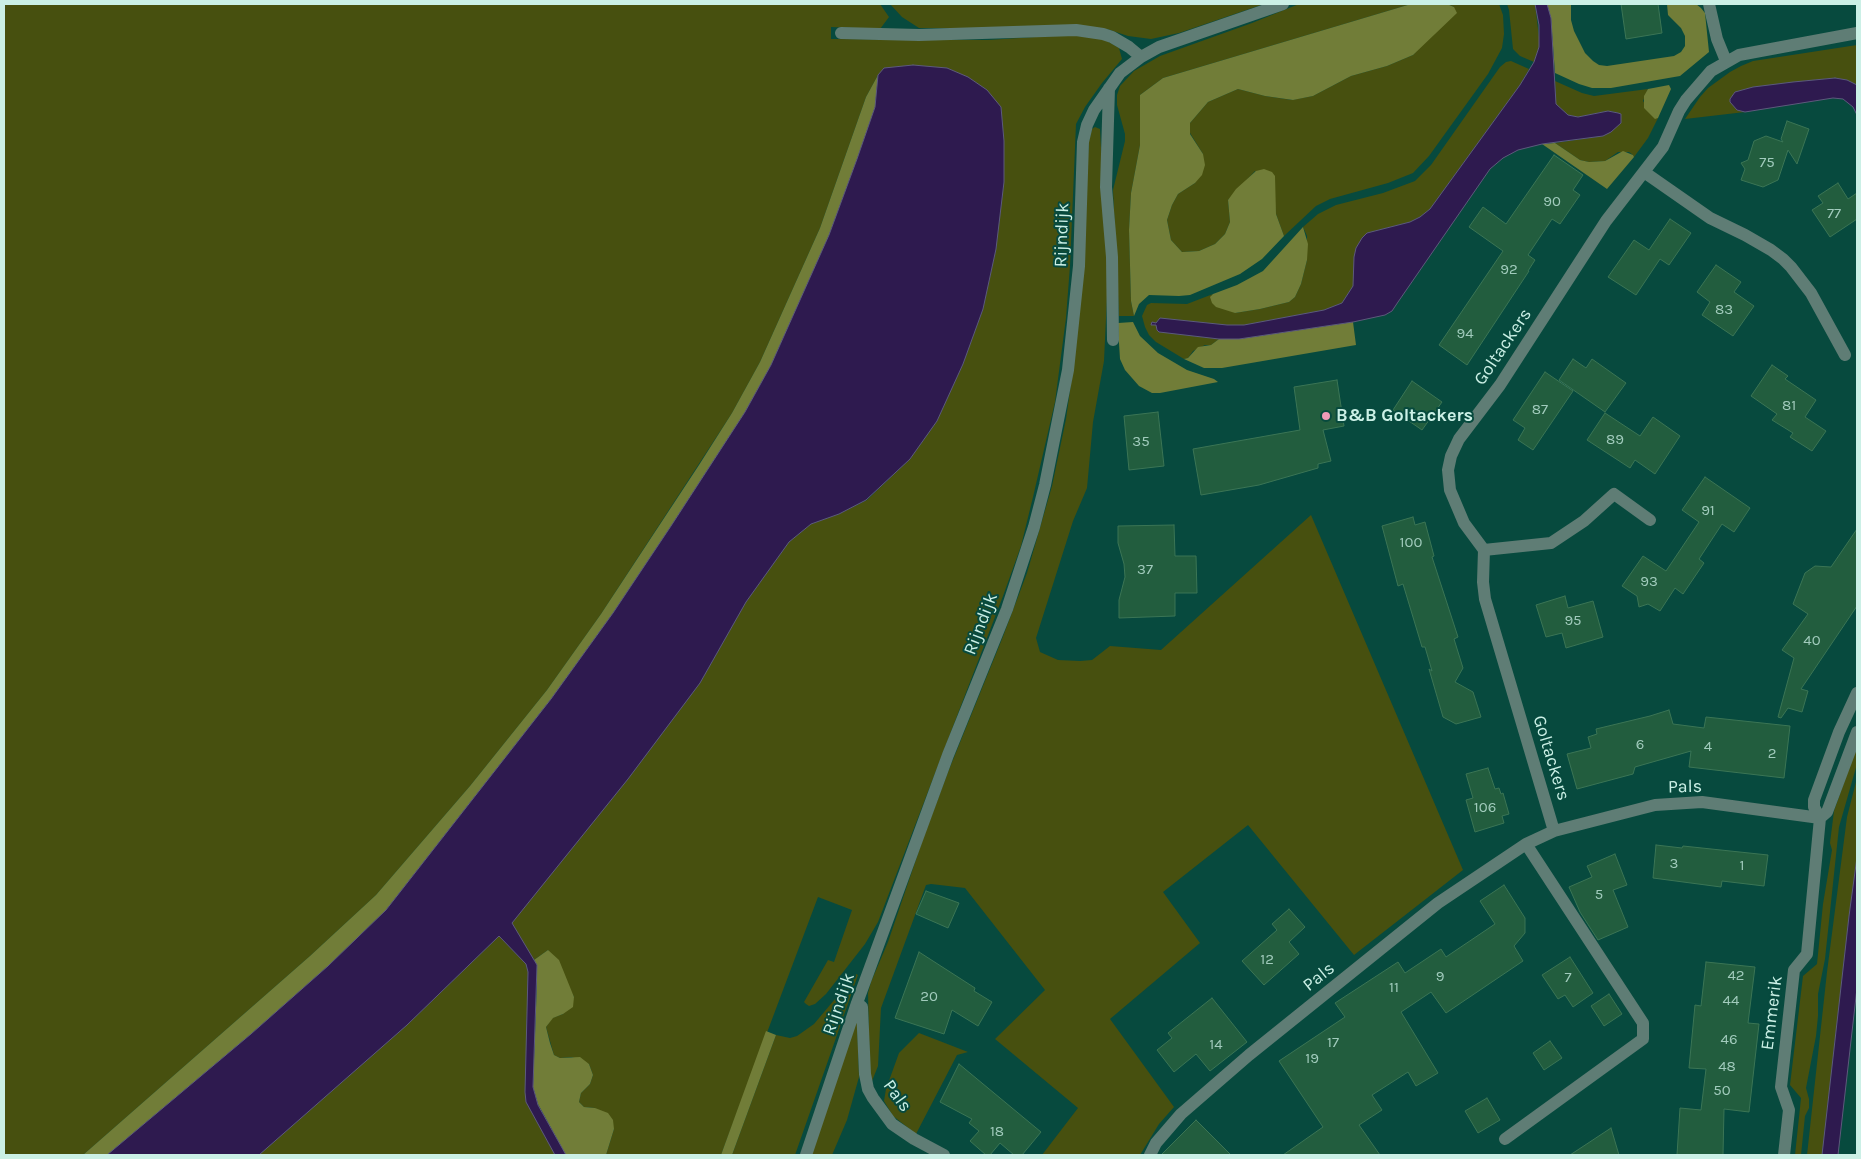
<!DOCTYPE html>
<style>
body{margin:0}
#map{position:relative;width:1861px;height:1159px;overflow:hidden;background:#074a3e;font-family:Karla,sans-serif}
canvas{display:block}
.frame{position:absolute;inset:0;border:5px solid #cbf0e6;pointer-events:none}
</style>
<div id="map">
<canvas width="1861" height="1159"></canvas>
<div class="frame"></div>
</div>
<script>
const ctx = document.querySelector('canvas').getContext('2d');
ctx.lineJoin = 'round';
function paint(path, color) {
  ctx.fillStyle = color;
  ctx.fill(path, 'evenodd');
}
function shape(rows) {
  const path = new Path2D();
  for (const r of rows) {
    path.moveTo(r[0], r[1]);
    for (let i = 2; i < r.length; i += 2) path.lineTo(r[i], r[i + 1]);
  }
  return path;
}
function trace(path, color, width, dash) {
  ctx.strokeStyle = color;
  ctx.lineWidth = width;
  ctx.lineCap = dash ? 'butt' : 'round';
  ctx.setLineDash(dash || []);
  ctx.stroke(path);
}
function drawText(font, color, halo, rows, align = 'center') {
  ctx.font = font + ' Karla,sans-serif';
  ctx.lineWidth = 4;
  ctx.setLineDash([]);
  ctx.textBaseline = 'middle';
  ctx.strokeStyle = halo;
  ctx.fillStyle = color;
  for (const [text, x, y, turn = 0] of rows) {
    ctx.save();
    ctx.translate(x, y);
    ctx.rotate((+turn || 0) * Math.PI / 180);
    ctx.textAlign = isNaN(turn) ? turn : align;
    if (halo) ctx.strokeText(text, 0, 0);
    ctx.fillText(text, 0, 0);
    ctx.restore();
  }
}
paint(shape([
 [4,4,880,4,889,17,880,29,831,27,831,39,988,40,1067,35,1102,38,1119,48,1122,59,1102,83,1085,107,1076,124,1070,266,1066,318,1055,402,1033,497,1021,546,1003,596,878,922,865,944,826,994,815,1004,809,1006,806,1004,804,1002,828,960,834,962,852,910,818,897,721,1155,606,1155,614,1129,595,1108,584,1107,579,1102,581,1093,590,1084,593,1075,589,1064,572,1057,560,1058,554,1055,546,1027,552,1018,563,1014,574,997,548,950,534,960,511,923,628,779,700,683,746,602,789,542,811,524,839,514,867,500,910,459,937,421,963,364,983,309,996,249,1004,182,1004,141,1001,107,947,68,938,68,878,75,866,97,820,228,760,362,732,413,601,614,547,690,470,786,376,895,310,956,83,1155,4,1155],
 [890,4,1264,4,1179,33,1151,39,1128,36,1107,29,919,28,902,17],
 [1299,4,1411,4,1163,78,1140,95,1140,145,1131,193,1129,230,1131,301,1134,316,1119,316,1113,190,1125,141,1125,134,1117,105,1117,95,1120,86,1134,71,1160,56,1252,23],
 [1447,4,1499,4,1503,15,1504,34,1502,48,1488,74,1429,156,1413,173,1388,183,1330,199,1316,206,1284,236,1276,214,1274,199,1255,171,1228,200,1230,222,1225,234,1215,244,1199,251,1182,252,1171,240,1167,220,1172,205,1178,194,1195,183,1203,154,1190,133,1190,123,1208,102,1238,89,1265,96,1292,100,1313,96,1351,76,1387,66,1413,55,1454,7],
 [1507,4,1535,4,1539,37,1539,47,1534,62,1520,56,1513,49,1509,10],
 [1857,45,1857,85,1847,80,1835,78,1793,82,1753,87,1735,92,1737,110,1745,112,1685,119,1700,97,1708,88,1730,72,1741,66,1753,61],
 [1511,61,1529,69,1520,85,1430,209,1420,217,1410,222,1367,233,1353,286,1342,303,1324,310,1244,325,1227,325,1160,318,1156,323,1159,332,1219,339,1211,345,1205,345,1193,351,1188,358,1184,359,1156,342,1149,335,1145,327,1142,316,1147,305,1151,303,1187,304,1213,294,1211,296,1235,313,1260,309,1289,302,1295,297,1301,284,1307,260,1307,236,1303,227,1318,214,1336,205,1383,193,1415,181,1431,165,1500,67,1506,62],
 [1555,81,1582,93,1594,96,1648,89,1643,101,1655,118,1658,118,1648,138,1634,157,1633,155,1629,152,1618,152,1605,161,1589,162,1580,160,1555,143,1603,136,1621,115,1615,112,1607,111,1578,117,1568,115,1556,104],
 [1095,127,1100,129,1108,276,1104,361,1093,422,1087,488,1073,521,1036,638,1040,652,1058,660,1080,661,1092,660,1110,646,1161,650,1311,515,1463,870,1354,955,1248,825,1163,892,1200,943,1110,1019,1174,1107,1159,1124,1140,1155,1042,1155,1078,1108,995,1039,1045,990,965,888,931,884,926,885,881,1008,878,1066,872,1081,870,1080,868,993,871,982,888,942,924,836,948,772,1002,639,1027,573,1052,486,1066,419,1073,369,1089,141,1092,129],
 [1857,746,1857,764,1839,827,1825,959,1818,994,1818,1016,1816,1036,1806,1088,1809,1099,1809,1108,1805,1116,1801,1155,1795,1155,1801,1098,1790,1085,1803,976,1817,964,1823,904,1832,850,1830,843,1834,811],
 [1857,778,1857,857,1849,916,1822,1155,1807,1155,1827,972,1847,817],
 [499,936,526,964,528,972,525,1092,537,1122,555,1155,259,1155,407,1025],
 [856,974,858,975,795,1155,732,1155,776,1035,790,1038,797,1036,814,1024],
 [857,1020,859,1077,847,1120,832,1155,811,1155],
 [919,1033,968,1052,957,1055,916,1134,893,1116,884,1101,886,1089,899,1053]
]), '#47500f');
paint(shape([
 [1411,4,1447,4,1454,7,1457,13,1413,55,1387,66,1351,76,1313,96,1293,100,1265,96,1238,89,1208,102,1190,123,1190,134,1203,154,1205,165,1202,175,1195,183,1178,194,1172,205,1167,220,1171,240,1182,252,1199,251,1215,244,1225,234,1230,222,1228,200,1236,189,1256,171,1264,169,1272,172,1275,176,1276,214,1284,236,1262,259,1240,274,1190,295,1179,296,1149,295,1139,304,1134,316,1131,301,1129,230,1131,193,1140,145,1140,95,1163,78],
 [1547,4,1571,4,1571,20,1574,31,1585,53,1593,61,1599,65,1607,66,1674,56,1681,52,1685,46,1685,36,1681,28,1668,15,1667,4,1696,4,1701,8,1705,13,1709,52,1680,76,1611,88,1592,88,1579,84,1555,73,1551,18],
 [878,75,875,107,857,159,829,235,771,365,745,412,671,526,613,613,551,699,386,910,328,966,251,1034,107,1155,83,1155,310,956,376,895,470,786,547,690,601,614,699,465,732,413,760,362,820,228,866,97],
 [1669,85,1671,89,1658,118,1655,119,1644,108,1644,96,1648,89],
 [1555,143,1580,160,1589,162,1605,161,1623,151,1633,155,1634,157,1607,189,1542,144],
 [1303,227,1308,244,1307,260,1301,284,1295,297,1289,302,1260,309,1235,313,1216,307,1212,303,1210,297,1213,294,1237,285,1263,271],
 [1133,322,1140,336,1158,353,1187,370,1214,379,1218,382,1160,393,1152,393,1139,386,1125,370,1120,359,1119,343,1118,323],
 [1353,322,1356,345,1222,368,1204,368,1184,359,1188,358,1198,347,1211,345,1219,339,1239,339],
 [548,950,559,960,574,997,573,1007,563,1014,553,1018,546,1027,550,1043,554,1055,560,1058,580,1057,589,1064,593,1075,590,1084,581,1093,579,1102,584,1107,595,1108,608,1113,613,1120,614,1129,606,1155,566,1155,538,1104,533,1087,537,981,537,965,534,960],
 [766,1031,776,1035,732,1155,721,1155]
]), '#717d38');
const water = shape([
 [1535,4,1547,4,1551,18,1556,104,1568,115,1578,117,1608,111,1618,113,1621,114,1621,123,1611,132,1603,136,1542,144,1518,150,1503,158,1490,169,1398,302,1392,311,1385,315,1353,322,1239,339,1219,339,1159,332,1157,330,1156,325,1151,325,1152,322,1156,323,1160,318,1227,325,1244,325,1324,310,1342,303,1353,286,1354,257,1356,248,1362,238,1367,233,1410,222,1420,217,1430,209,1520,85,1534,62,1539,47,1539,25,1535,4],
 [913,65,947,68,968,77,987,90,1001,107,1004,141,1004,182,996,249,983,309,963,364,937,421,910,459,866,500,839,514,811,524,789,542,746,602,700,683,628,779,512,923,537,965,533,1087,538,1105,566,1155,555,1155,526,1102,525,1092,528,972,526,964,499,936,407,1025,259,1155,107,1155,251,1034,328,966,386,910,551,699,613,613,671,526,745,412,771,365,829,235,857,159,875,107,878,75,884,68,913,65],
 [1835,78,1847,80,1857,85,1857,115,1853,107,1843,99,1833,98,1745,112,1737,110,1730,102,1730,99,1735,92,1753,87,1793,82,1835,78],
 [1857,857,1857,988,1838,1155,1822,1155,1849,916,1857,857]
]);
paint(water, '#2e1a4f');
trace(water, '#5d5a7c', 1);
const building = shape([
 [1621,4,1658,4,1662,33,1626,39,1621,4],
 [1787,121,1809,129,1797,164,1788,150,1778,180,1763,187,1741,180,1745,169,1741,163,1748,160,1754,141,1766,136,1783,142,1781,139,1787,121],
 [1554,155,1583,175,1573,190,1580,195,1560,224,1552,219,1528,255,1535,260,1528,271,1529,271,1467,365,1439,345,1503,251,1469,227,1483,207,1506,224,1554,155],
 [1838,183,1848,199,1857,193,1857,219,1830,237,1812,210,1823,203,1818,196,1838,183],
 [1670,219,1691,233,1669,265,1660,259,1636,295,1608,277,1634,240,1649,250,1670,219],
 [1716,265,1741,282,1734,292,1754,306,1733,336,1702,315,1710,302,1697,292,1716,265],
 [1573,359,1586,368,1592,359,1626,383,1605,412,1559,380,1573,359],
 [1772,365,1788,376,1785,379,1816,400,1805,417,1826,431,1812,451,1790,437,1793,433,1772,420,1777,414,1751,396,1772,365],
 [1545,372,1573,391,1533,450,1518,440,1525,428,1513,420,1545,372],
 [1337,380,1344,426,1323,430,1331,461,1318,464,1318,468,1259,485,1201,495,1193,449,1300,430,1294,387,1337,380],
 [1412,381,1442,402,1422,430,1393,410,1412,381],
 [1158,412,1164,466,1129,470,1124,416,1158,412],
 [1605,413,1640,436,1653,417,1680,436,1655,474,1635,460,1630,468,1587,440,1605,413],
 [1705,477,1750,508,1734,532,1722,524,1699,559,1704,563,1683,594,1675,588,1660,611,1648,604,1639,607,1637,596,1622,586,1643,556,1666,571,1699,522,1682,510,1705,477],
 [1413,517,1415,525,1425,522,1434,556,1432,557,1458,637,1454,639,1463,668,1455,682,1473,692,1481,717,1456,724,1443,717,1429,669,1432,671,1425,647,1422,647,1403,584,1398,586,1382,526,1413,517],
 [1174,525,1175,556,1196,556,1197,593,1175,593,1175,616,1119,618,1119,600,1125,577,1124,564,1118,543,1118,526,1174,525],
 [1857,529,1857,606,1801,689,1808,691,1802,712,1788,708,1781,718,1778,717,1794,658,1782,650,1808,614,1793,604,1805,573,1815,566,1831,567,1857,529],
 [1565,596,1568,608,1593,601,1603,637,1566,648,1562,633,1546,637,1536,605,1565,596],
 [1669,710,1673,724,1704,728,1706,717,1790,726,1784,778,1689,767,1691,751,1635,767,1633,774,1577,789,1567,754,1591,748,1588,737,1597,734,1596,729,1650,716,1669,710],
 [1488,768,1495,789,1499,788,1501,794,1503,793,1509,814,1502,816,1504,823,1475,832,1466,800,1473,798,1466,774,1488,768],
 [1656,845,1682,848,1683,846,1768,855,1764,886,1722,881,1721,887,1653,878,1656,845],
 [1615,854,1627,885,1613,890,1628,927,1598,940,1580,912,1569,887,1592,877,1587,866,1615,854],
 [1504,885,1525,918,1525,933,1514,946,1523,961,1446,1013,1431,992,1401,1012,1438,1073,1416,1086,1408,1072,1372,1095,1382,1110,1359,1125,1380,1155,1283,1155,1323,1127,1279,1061,1345,1017,1335,1003,1398,962,1405,973,1441,949,1446,957,1495,924,1480,901,1504,885],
 [926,891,959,903,948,928,916,914,926,891],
 [1289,909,1305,927,1289,942,1299,954,1264,985,1242,961,1277,930,1272,924,1289,909],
 [919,952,975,988,974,991,992,1002,978,1026,952,1010,944,1034,895,1018,919,952],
 [1570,957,1593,993,1573,1007,1565,995,1558,999,1542,975,1570,957],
 [1706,962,1755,967,1748,1023,1759,1024,1749,1112,1724,1109,1723,1155,1677,1155,1680,1108,1701,1110,1706,1069,1689,1068,1695,1005,1701,1006,1706,962],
 [1609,994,1622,1014,1604,1026,1591,1006,1609,994],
 [1212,998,1247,1042,1210,1071,1196,1054,1174,1072,1157,1050,1172,1038,1168,1033,1212,998],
 [1550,1041,1562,1058,1544,1070,1533,1053,1550,1041],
 [959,1064,1041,1132,1022,1155,1014,1155,1000,1143,990,1155,986,1155,970,1141,979,1131,969,1123,972,1119,940,1102,959,1064],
 [1487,1098,1500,1120,1478,1133,1465,1111,1487,1098],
 [1196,1120,1231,1155,1161,1155,1196,1120],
 [1611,1128,1619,1155,1570,1155,1611,1128]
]);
paint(building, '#225d3e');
trace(building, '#3b7555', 1);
trace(shape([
 [1709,4,1717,39,1726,61],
 [841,33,919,35,1076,30,1103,34,1112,37,1129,47,1141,57],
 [1109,88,1106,187,1112,257,1113,340],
 [1644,172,1710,218,1745,235,1771,250,1783,259,1791,267,1811,293,1845,355],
 [1484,550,1551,543,1584,521,1614,494,1650,520],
 [1820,818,1827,812,1857,732],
 [1554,831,1485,599,1483,582,1484,550,1464,523,1450,490,1448,470,1451,456,1459,439,1500,385,1606,221,1663,147,1679,111,1686,100,1711,71,1739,55,1857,33],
 [857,1003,862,1007,865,1074,868,1089,873,1098,892,1124,914,1139,944,1155],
 [1505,1139,1643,1039,1643,1023,1526,844],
 [806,1155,857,1003,948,755,1007,609,1034,527,1045,485,1068,370,1079,266,1083,142,1087,125,1094,110,1120,73,1141,57,1159,47,1283,4],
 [1150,1155,1156,1143,1181,1114,1249,1055,1438,903,1526,844,1554,831,1655,805,1702,802,1820,818],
 [1784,1155,1789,1110,1781,1087,1794,970,1807,954,1820,818,1814,807,1814,800,1839,732,1857,693]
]), '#5f7d75', 12);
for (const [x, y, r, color] of [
 [1326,416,5,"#ef9ab8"]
]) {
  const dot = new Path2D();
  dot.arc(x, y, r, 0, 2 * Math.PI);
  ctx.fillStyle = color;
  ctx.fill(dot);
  trace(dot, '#074a3e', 2);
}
drawText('15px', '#a1cbbc', null, [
 ["75",1767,163],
 ["90",1552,202],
 ["77",1834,214],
 ["92",1509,270],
 ["83",1724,310],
 ["94",1465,334],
 ["81",1789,406],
 ["87",1540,410],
 ["89",1615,440],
 ["35",1141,442],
 ["91",1708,511],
 ["100",1411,543],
 ["37",1145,570],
 ["93",1649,582],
 ["95",1573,621],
 ["40",1812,641],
 ["6",1640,745],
 ["4",1708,747],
 ["2",1772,754],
 ["106",1485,808],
 ["3",1674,864],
 ["1",1742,866],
 ["5",1599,895],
 ["12",1267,960],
 ["42",1736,976],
 ["9",1440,977],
 ["7",1568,978],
 ["11",1394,988],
 ["20",929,997],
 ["44",1731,1001],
 ["46",1729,1040],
 ["17",1333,1043],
 ["14",1216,1045],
 ["19",1312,1059],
 ["48",1727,1067],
 ["50",1722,1091],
 ["18",997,1132]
]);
drawText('18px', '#cbf0e6', '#074a3e', [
 ["Rijndijk",1062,235,-88],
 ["Goltackers",1503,347,-56],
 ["Rijndijk",981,624,-69],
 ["Goltackers",1551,758,73],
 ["Pals",1685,787,-1],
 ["Pals",1319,977,-39],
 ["Rijndijk",839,1004,-71],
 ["Emmerik",1772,1013,-83],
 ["Pals",897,1096,54]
]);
drawText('bold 18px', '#cbf0e6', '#074a3e', [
 ["B&B Goltackers",1336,416]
], 'left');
</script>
